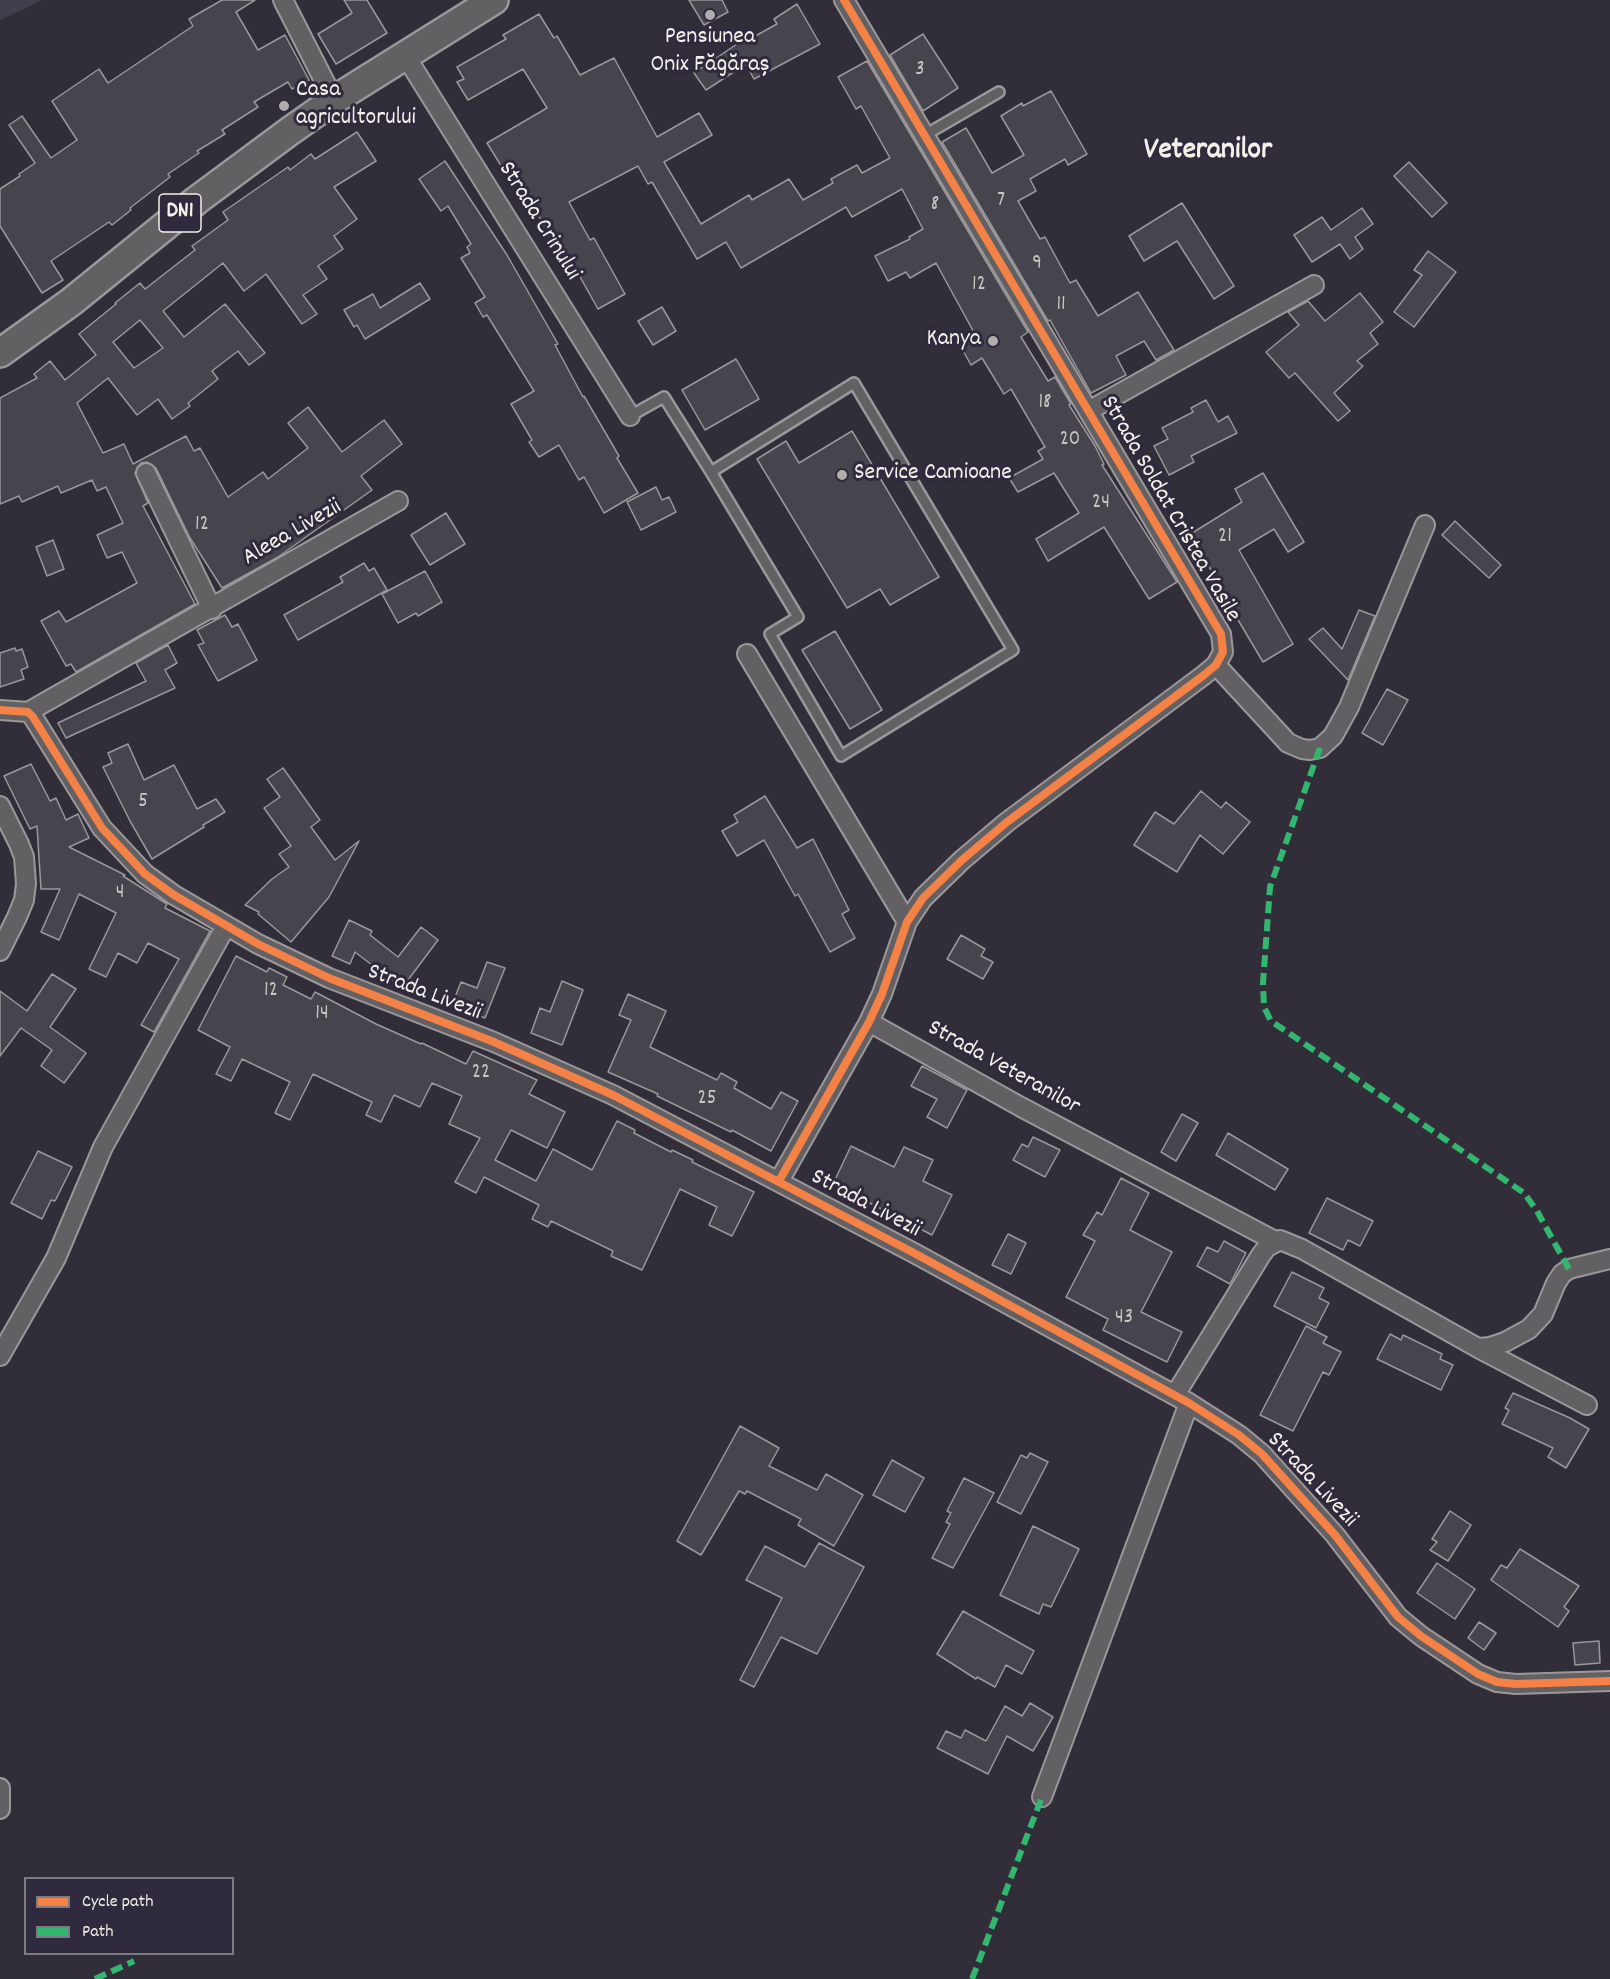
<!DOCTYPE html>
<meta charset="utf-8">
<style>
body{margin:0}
#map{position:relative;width:1610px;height:1979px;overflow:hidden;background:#312e39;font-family:Dekko,sans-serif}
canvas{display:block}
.legend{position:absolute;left:24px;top:1877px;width:210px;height:78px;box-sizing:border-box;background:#2f2a3d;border:2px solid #7e7a81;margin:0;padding:8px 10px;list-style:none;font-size:18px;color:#f4f1e8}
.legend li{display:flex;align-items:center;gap:12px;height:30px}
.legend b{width:30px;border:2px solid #7e7a81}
</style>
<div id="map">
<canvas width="1610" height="1979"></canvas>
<ul class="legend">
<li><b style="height:8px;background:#f48246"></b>Cycle path</li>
<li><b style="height:8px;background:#33b770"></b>Path</li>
</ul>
</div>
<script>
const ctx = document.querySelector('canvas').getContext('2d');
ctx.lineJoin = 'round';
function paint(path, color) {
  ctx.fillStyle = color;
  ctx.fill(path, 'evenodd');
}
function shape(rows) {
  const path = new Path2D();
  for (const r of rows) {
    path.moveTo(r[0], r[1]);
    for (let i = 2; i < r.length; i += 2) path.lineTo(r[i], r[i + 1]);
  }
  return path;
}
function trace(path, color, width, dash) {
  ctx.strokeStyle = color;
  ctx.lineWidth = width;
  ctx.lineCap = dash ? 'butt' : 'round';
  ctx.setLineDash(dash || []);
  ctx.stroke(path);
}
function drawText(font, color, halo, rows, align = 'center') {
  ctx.font = font + ' Dekko,sans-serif';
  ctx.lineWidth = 6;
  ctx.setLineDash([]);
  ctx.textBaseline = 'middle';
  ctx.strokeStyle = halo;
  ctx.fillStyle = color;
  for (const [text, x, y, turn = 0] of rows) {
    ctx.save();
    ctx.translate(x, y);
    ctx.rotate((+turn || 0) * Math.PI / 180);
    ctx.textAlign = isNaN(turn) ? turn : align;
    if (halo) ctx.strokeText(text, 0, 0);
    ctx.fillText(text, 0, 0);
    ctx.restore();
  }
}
paint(shape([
 [0,0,43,0,0,20]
]), '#423e4d');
const building = shape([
 [222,0,255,0,236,12,258,50,285,35,309,80,292,89,288,82,254,102,258,107,222,130,225,134,197,151,199,153,168,174,170,177,130,208,131,210,112,225,109,222,51,261,63,280,42,293,0,226,0,189,20,176,19,174,35,163,9,125,22,116,51,158,77,140,52,101,99,69,108,83,193,26,189,19,222,0],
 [344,0,367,0,387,33,336,64,318,34,352,13,344,0],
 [689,0,722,0,728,12,704,25,689,0],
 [797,4,820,44,754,79,746,64,706,90,694,73,746,38,748,40,777,24,774,19,797,4],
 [539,14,554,38,557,36,580,75,614,58,657,137,699,113,712,135,664,162,701,224,749,195,752,200,789,179,803,200,833,183,831,179,857,165,862,173,890,158,861,106,856,109,838,77,867,61,1028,332,1021,337,1048,381,1055,377,1071,404,1069,405,1095,446,1104,464,1102,465,1177,582,1149,599,1104,527,1048,561,1036,539,1079,513,1054,473,1018,492,1009,478,1043,459,1038,451,1045,447,1011,389,1004,394,982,358,971,365,961,347,977,338,936,263,910,278,906,272,888,281,875,256,910,239,909,237,923,229,902,189,852,217,846,207,741,268,726,242,697,259,652,182,648,184,638,166,569,202,590,240,594,238,625,294,598,309,556,234,551,238,512,168,505,172,487,143,547,108,523,69,468,100,457,82,464,79,457,67,506,39,503,35,539,14],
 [923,34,958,88,923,111,890,55,923,34],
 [1051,91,1087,154,1068,165,1065,159,1030,179,1036,191,1018,201,1040,239,1045,237,1070,283,1076,280,1098,316,1138,292,1174,350,1156,360,1144,341,1116,356,1126,375,1091,393,1050,320,1048,321,942,142,966,128,992,173,1024,155,1001,116,1022,103,1023,106,1051,91],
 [357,132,376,161,334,187,357,219,334,236,343,249,318,266,327,279,303,295,317,314,302,324,266,274,244,291,223,263,163,311,184,337,225,304,265,353,249,365,238,351,212,371,218,379,188,403,190,406,172,419,158,399,137,415,108,378,77,403,103,453,124,444,133,464,186,436,194,451,200,448,228,497,263,472,268,479,308,448,288,423,308,407,342,452,384,420,402,444,361,476,372,490,278,557,222,588,190,538,156,468,147,462,141,463,135,473,148,503,143,506,195,604,76,672,71,664,66,666,41,621,59,611,66,622,137,583,122,552,107,558,97,535,123,523,106,487,97,491,92,480,61,493,58,486,22,502,19,496,0,504,0,398,37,378,34,374,50,361,65,380,96,355,79,334,116,304,115,303,140,283,145,289,195,250,192,246,228,220,223,212,288,167,290,170,311,154,315,159,357,132],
 [140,320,163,348,134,368,113,342,140,320],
 [445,161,507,255,558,344,555,345,583,397,584,396,619,456,617,458,638,493,604,513,584,477,579,480,559,445,539,457,529,442,532,440,511,404,534,391,487,315,483,317,475,303,485,297,461,258,470,253,467,247,471,244,448,206,441,211,419,179,445,161],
 [1409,162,1447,203,1432,217,1394,176,1409,162],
 [1182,203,1234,286,1214,299,1177,241,1144,261,1129,236,1182,203],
 [1362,208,1373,224,1355,237,1363,249,1350,259,1340,244,1312,262,1294,235,1322,217,1331,230,1362,208],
 [1428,251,1456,272,1414,327,1394,312,1422,275,1414,270,1428,251],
 [420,283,430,299,365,339,357,325,354,327,344,310,373,294,380,308,420,283],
 [1360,293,1383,322,1370,333,1378,344,1357,361,1363,366,1334,393,1350,411,1338,421,1295,373,1289,378,1266,352,1299,325,1288,312,1308,301,1325,321,1360,293],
 [662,307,676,331,653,345,638,321,662,307],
 [736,359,759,399,705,430,682,390,736,359],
 [1206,400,1218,422,1228,416,1237,433,1191,456,1194,462,1169,475,1154,446,1168,439,1162,428,1193,412,1191,408,1206,400],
 [852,431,939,577,890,605,880,589,847,608,757,459,786,441,799,463,852,431],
 [1263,473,1304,542,1288,552,1274,529,1239,550,1293,644,1263,662,1231,608,1229,610,1218,592,1223,589,1189,535,1242,502,1235,489,1263,473],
 [656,487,662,500,669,497,676,512,641,530,627,502,656,487],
 [446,513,465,544,430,565,411,535,446,513],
 [1455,521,1501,565,1489,578,1442,535,1455,521],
 [53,540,64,569,47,576,36,547,53,540],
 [364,563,369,571,374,568,387,590,298,640,284,615,343,582,340,577,364,563],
 [425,571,442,602,418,616,416,613,398,623,382,594,425,571],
 [1359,610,1375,616,1348,680,1309,639,1323,628,1342,649,1359,610],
 [225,615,232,627,238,624,257,660,218,681,198,645,204,643,197,630,225,615],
 [835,631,882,710,850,729,802,650,835,631],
 [168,645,177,663,165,670,175,688,66,738,58,723,146,681,136,663,168,645],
 [15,648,16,651,22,649,28,667,21,670,24,679,0,687,0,653,15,648],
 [1387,689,1408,700,1383,745,1362,733,1387,689],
 [128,744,144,780,174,765,197,809,216,799,225,812,203,825,204,827,152,859,130,821,103,767,112,763,108,753,128,744],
 [31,764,50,801,56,798,66,820,78,814,89,838,69,847,125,875,123,876,167,904,165,908,210,931,154,1032,141,1025,179,959,148,943,137,963,118,953,106,977,89,969,116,913,79,894,59,940,41,932,60,889,41,889,37,826,30,829,4,776,31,764],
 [283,768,320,820,311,827,335,860,359,841,329,897,291,942,258,914,259,912,245,905,272,879,289,867,279,854,291,846,264,808,280,797,267,779,283,768],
 [1201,791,1221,808,1226,802,1250,822,1223,854,1200,835,1177,872,1134,845,1155,812,1174,824,1201,791],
 [765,796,797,848,813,839,849,910,842,914,855,938,830,952,798,894,795,896,764,840,737,856,722,831,738,822,734,815,765,796],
 [349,920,372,931,370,935,398,957,421,927,438,940,402,988,355,952,350,964,332,956,349,920],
 [961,935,985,949,981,956,993,962,983,979,947,959,961,935],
 [236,956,267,972,269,968,287,977,283,985,311,999,315,992,376,1024,421,1044,422,1043,466,1064,473,1051,537,1080,529,1094,565,1112,547,1148,511,1130,495,1160,536,1181,553,1149,592,1170,617,1121,635,1130,634,1133,671,1152,672,1150,693,1160,692,1162,754,1192,732,1236,709,1225,717,1207,680,1189,642,1270,611,1256,613,1251,551,1221,548,1227,532,1219,539,1205,484,1177,476,1193,455,1182,480,1138,449,1124,462,1096,432,1083,420,1107,394,1095,381,1122,366,1115,372,1102,313,1074,290,1120,275,1113,290,1082,242,1059,231,1081,216,1074,230,1047,198,1030,236,956],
 [487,962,505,968,485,1018,452,1005,461,982,477,988,487,962],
 [52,974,76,989,50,1027,86,1053,64,1083,41,1066,52,1050,21,1028,0,1056,0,991,27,1011,52,974],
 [562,981,583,990,562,1045,531,1033,540,1008,550,1012,562,981],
 [628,994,666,1011,650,1047,717,1080,721,1073,737,1082,734,1088,771,1109,781,1092,798,1101,771,1151,732,1130,731,1132,657,1096,658,1094,608,1072,631,1020,619,1015,628,994],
 [922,1066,967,1090,947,1128,927,1117,937,1099,911,1086,922,1066],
 [1182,1114,1198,1123,1176,1161,1161,1152,1182,1114],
 [1228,1133,1288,1169,1275,1190,1216,1155,1228,1133],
 [1033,1137,1060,1150,1045,1177,1013,1160,1022,1144,1028,1147,1033,1137],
 [851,1146,894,1167,904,1147,933,1160,923,1181,952,1195,932,1235,833,1184,851,1146],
 [38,1151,72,1167,55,1201,51,1200,42,1219,11,1203,38,1151],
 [1121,1178,1149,1193,1130,1230,1172,1252,1141,1312,1182,1332,1167,1362,1103,1330,1108,1319,1066,1297,1095,1241,1083,1235,1097,1212,1102,1215,1121,1178],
 [1327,1198,1373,1221,1360,1246,1348,1240,1343,1250,1309,1233,1327,1198],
 [1008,1234,1026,1243,1011,1274,992,1265,1008,1234],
 [1224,1241,1246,1253,1230,1284,1197,1266,1207,1247,1218,1252,1224,1241],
 [1292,1272,1324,1288,1319,1298,1329,1303,1316,1328,1274,1306,1292,1272],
 [1306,1326,1327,1337,1323,1343,1341,1352,1329,1375,1323,1372,1293,1431,1260,1415,1306,1326],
 [1390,1334,1401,1340,1403,1335,1442,1354,1440,1359,1453,1365,1441,1390,1377,1359,1390,1334],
 [1513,1393,1570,1418,1589,1429,1566,1468,1548,1457,1553,1448,1502,1424,1509,1410,1505,1408,1513,1393],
 [740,1426,779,1448,769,1466,817,1490,826,1474,863,1495,834,1546,798,1525,801,1519,747,1491,745,1494,739,1491,701,1555,677,1541,740,1426],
 [1030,1453,1048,1462,1021,1514,997,1502,1021,1455,1027,1458,1030,1453],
 [892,1460,924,1478,905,1512,873,1495,892,1460],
 [964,1478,994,1493,953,1568,932,1558,950,1524,946,1522,951,1513,947,1511,964,1478],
 [1450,1511,1471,1525,1448,1561,1430,1550,1437,1542,1432,1539,1450,1511],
 [1033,1526,1079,1549,1051,1607,1043,1604,1039,1614,1000,1595,1033,1526],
 [819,1543,864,1567,817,1654,781,1637,754,1687,740,1680,782,1598,746,1580,765,1546,805,1567,819,1543],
 [1520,1549,1579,1586,1564,1607,1569,1611,1558,1627,1491,1580,1501,1565,1507,1568,1520,1549],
 [1437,1563,1475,1589,1455,1619,1417,1593,1437,1563],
 [963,1611,1034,1651,1022,1674,1006,1665,995,1687,977,1677,976,1679,937,1654,963,1611],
 [1479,1622,1496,1633,1484,1650,1468,1638,1479,1622],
 [1599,1641,1600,1663,1575,1665,1573,1643,1599,1641],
 [1030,1703,1053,1717,1033,1751,1007,1736,988,1774,937,1748,946,1731,961,1738,965,1730,986,1741,1005,1706,1022,1716,1030,1703]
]);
paint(building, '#46444c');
trace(building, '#9a989b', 1.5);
const lane = shape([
 [925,135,999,92],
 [630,416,664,397,711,472,798,617,770,634,841,756,1013,650,854,383,711,472]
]);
const street = shape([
 [283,0,334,100],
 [405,55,630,416],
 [1090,410,1314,285],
 [146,473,212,609],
 [747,654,907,922],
 [1216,665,1288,743,1302,749,1310,750,1320,748,1333,736,1349,707,1425,525],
 [0,710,28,712,33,717,102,828,145,874,174,895,258,944,329,978,494,1042,613,1095,914,1253,1189,1403,1239,1435,1262,1454,1335,1535,1398,1617,1421,1636,1478,1674,1497,1682,1516,1684,1610,1681],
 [28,712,398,501],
 [0,806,19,844,24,857,26,884,24,900,17,917,0,951],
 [869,1022,1021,1107,1275,1241],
 [779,1181,869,1022,882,994,907,922,923,898,962,860,1007,822,1204,675,1216,665,1223,652,1221,634,844,0],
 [1478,1348,1490,1347,1505,1342,1529,1329,1543,1314,1556,1283,1562,1274,1569,1269,1610,1259],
 [0,1356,56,1258,103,1147,226,926],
 [1175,1395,1261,1255,1267,1247,1280,1240,1302,1249,1478,1348,1587,1405],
 [0,1788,0,1809],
 [1042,1797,1189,1403]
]);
const primary = shape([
 [0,353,71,302,197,200,290,131,334,100,494,0]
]);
trace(lane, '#9a989b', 14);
trace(street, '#9a989b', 22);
trace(primary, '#9a989b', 32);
trace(lane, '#626063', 9);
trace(street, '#626063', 18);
trace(primary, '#626063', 27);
trace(shape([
 [1320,748,1270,887,1263,983,1264,1007,1271,1021,1524,1193,1537,1211,1569,1269],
 [95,1979,134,1961],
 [972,1979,1042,1797]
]), '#33b770', 6, [12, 6]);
trace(shape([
 [0,710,28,712,33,717,102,828,145,874,174,895,258,944,329,978,494,1042,613,1095,914,1253,1189,1403,1239,1435,1262,1454,1335,1535,1398,1617,1421,1636,1478,1674,1497,1682,1516,1684,1610,1681],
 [779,1181,869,1022,882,994,907,922,923,898,962,860,1007,822,1204,675,1216,665,1223,652,1221,634,844,0]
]), '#f48246', 8);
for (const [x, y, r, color] of [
 [710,15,6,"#b0adab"],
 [284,106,6,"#b0adab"],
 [993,341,6,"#b0adab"],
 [842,475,6,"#b0adab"]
]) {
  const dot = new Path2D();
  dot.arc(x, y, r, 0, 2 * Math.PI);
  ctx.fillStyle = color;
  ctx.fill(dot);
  trace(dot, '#2f2a3d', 2);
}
drawText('21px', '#c8c6c1', null, [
 ["3",920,71],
 ["7",1001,202],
 ["8",935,206],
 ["9",1037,265],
 ["12",979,286],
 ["11",1061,306],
 ["18",1045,404],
 ["20",1070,441],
 ["24",1101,504],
 ["12",202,526],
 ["21",1225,538],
 ["5",143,803],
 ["4",120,894],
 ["12",271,992],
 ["14",322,1015],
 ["22",481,1074],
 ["25",707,1100],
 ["43",1124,1319]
]);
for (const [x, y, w] of [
 [180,213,42]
]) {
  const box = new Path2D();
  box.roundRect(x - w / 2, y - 19, w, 38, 4.5);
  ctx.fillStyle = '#2f2a3d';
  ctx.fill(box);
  trace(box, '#f4f1e8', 1.5);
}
drawText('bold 22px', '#f4f1e8', null, [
 ["DN1",180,213]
]);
drawText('24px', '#f4f1e8', '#2f2a3d', [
 ["Pensiunea",710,39,"center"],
 ["Onix Făgăraș",710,67,"center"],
 ["Casa",296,92],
 ["agricultorului",296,120],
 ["Kanya",981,341,"right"],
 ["Service Camioane",854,475]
], 'left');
drawText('24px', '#f4f1e8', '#2f2a3d', [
 ["Strada Crinului",538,222,58],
 ["Strada Soldat Cristea Vasile",1169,510,60],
 ["Aleea Livezii",293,534,-30],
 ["Strada Livezii",424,994,21],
 ["Strada Veteranilor",1003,1069,29],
 ["Strada Livezii",865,1205,28],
 ["Strada Livezii",1311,1481,47]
]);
drawText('bold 30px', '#f4f1e8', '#2f2a3d', [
 ["Veteranilor",1208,153]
]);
</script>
